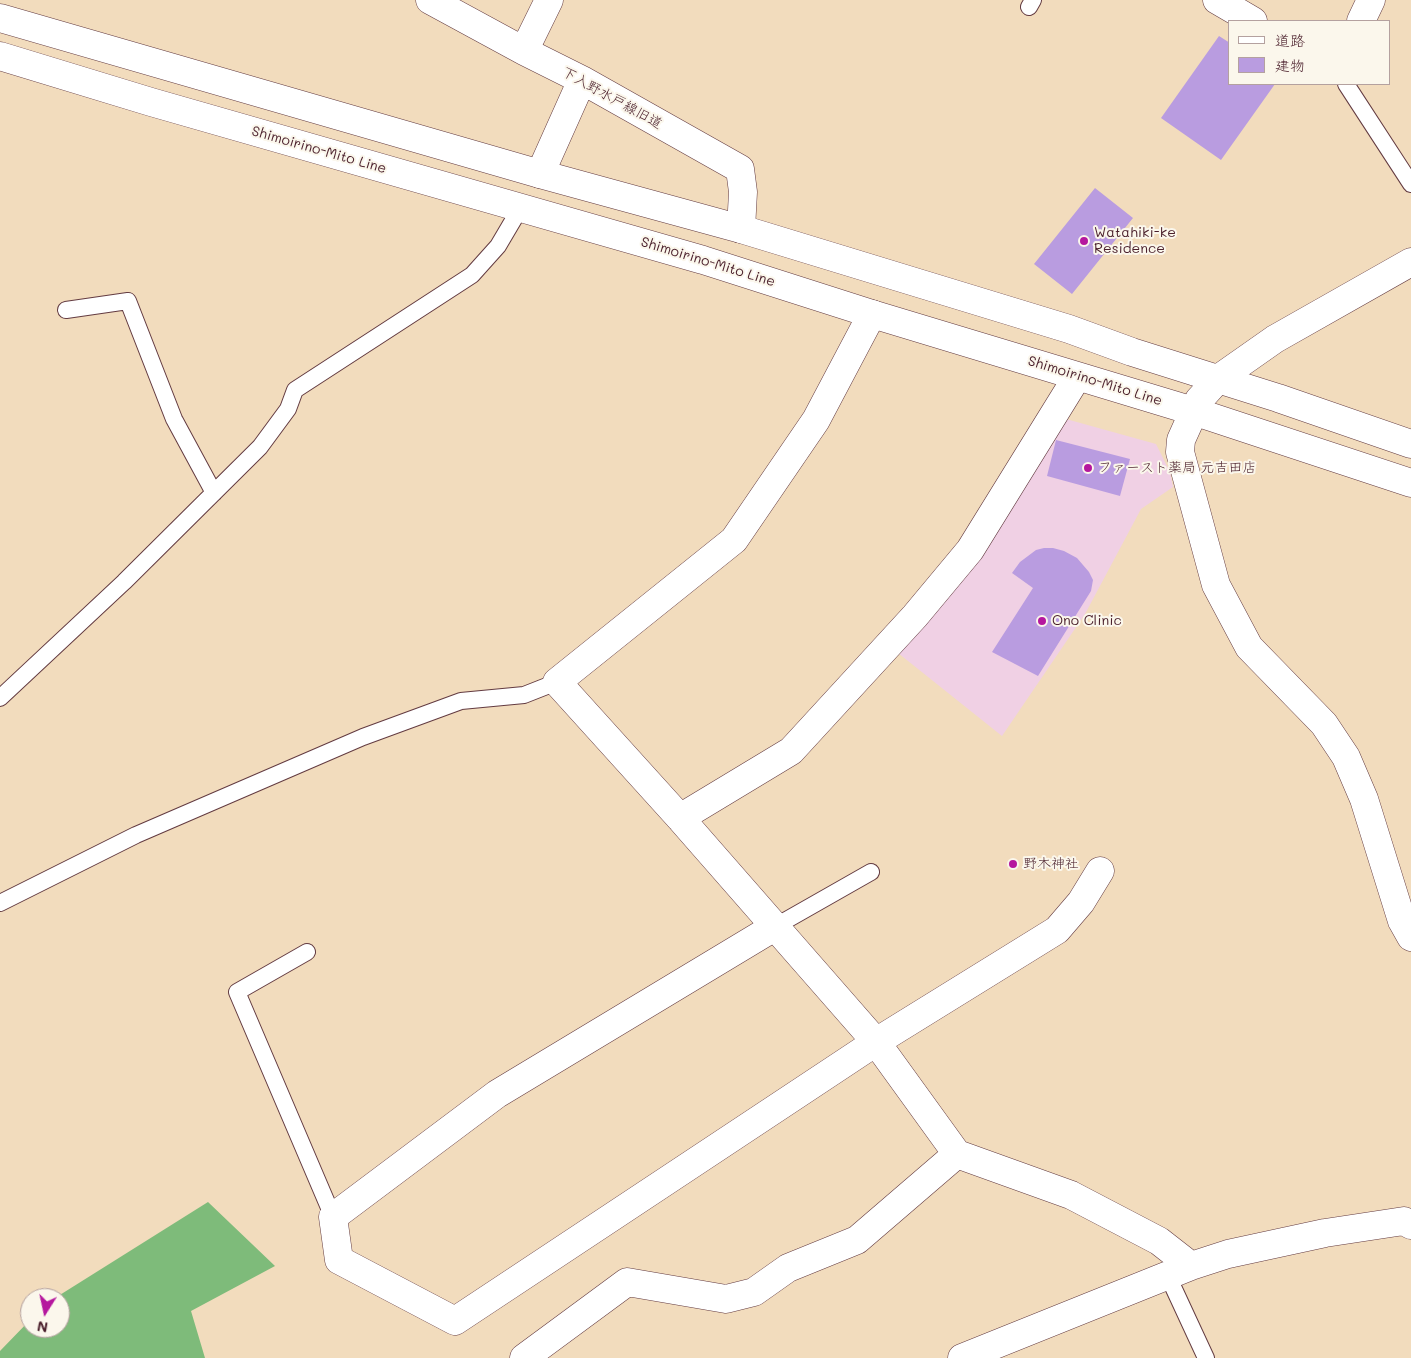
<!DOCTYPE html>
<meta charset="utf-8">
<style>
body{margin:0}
#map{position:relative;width:1411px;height:1358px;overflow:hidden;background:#f2dcbd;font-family:Mali,"Klee One",sans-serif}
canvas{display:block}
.legend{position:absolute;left:1228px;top:20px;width:162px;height:65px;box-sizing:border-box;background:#fbf7ec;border:1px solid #b4a19f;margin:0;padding:6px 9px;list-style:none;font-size:15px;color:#4a1f2b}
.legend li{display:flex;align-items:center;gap:10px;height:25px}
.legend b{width:25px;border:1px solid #b4a19f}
.north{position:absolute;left:20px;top:1288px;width:50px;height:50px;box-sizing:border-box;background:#fbf7ec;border:1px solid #b4a19f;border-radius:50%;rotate:190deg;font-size:14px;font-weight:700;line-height:20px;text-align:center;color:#4a1f2b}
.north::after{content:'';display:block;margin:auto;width:18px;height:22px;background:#b5179e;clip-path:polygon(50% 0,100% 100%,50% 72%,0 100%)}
</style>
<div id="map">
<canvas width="1411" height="1358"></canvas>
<ul class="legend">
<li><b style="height:6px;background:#fff"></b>道路</li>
<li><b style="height:14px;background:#b99ce0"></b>建物</li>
</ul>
<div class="north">N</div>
</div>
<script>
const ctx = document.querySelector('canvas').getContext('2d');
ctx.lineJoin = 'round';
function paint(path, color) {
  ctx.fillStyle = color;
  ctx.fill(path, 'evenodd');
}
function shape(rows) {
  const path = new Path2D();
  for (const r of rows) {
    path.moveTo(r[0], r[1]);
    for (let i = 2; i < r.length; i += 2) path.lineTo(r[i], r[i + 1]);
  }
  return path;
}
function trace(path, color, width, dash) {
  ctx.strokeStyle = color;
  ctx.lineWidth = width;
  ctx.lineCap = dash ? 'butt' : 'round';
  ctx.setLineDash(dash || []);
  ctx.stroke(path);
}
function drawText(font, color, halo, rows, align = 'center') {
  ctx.font = font + ' Mali,"Klee One",sans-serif';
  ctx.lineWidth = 4;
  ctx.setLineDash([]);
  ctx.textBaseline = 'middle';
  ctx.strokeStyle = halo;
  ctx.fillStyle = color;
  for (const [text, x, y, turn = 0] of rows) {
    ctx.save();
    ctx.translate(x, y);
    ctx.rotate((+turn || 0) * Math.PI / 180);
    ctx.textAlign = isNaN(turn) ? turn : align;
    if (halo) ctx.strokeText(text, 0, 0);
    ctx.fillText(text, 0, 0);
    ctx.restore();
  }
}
paint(shape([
 [1066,419,1156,444,1170,472,1173,487,1141,509,1085,614,1002,736,898,653]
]), '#f0d0e4');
paint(shape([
 [208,1202,275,1266,191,1311,205,1358,0,1358,0,1351,30,1320,30,1328,60,1328,60,1298,55,1298]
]), '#7ebb7a');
paint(shape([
 [1219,36,1230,43,1230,84,1275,84,1221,160,1161,118],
 [1095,188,1133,218,1072,294,1034,264],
 [1056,440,1130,459,1120,496,1047,476],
 [1044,548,1053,548,1064,551,1077,558,1089,572,1093,580,1091,591,1038,676,992,652,1033,588,1012,573,1020,562,1036,550]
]), '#b99ce0');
const lane = shape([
 [1029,7,1033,0],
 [1346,84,1411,184],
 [66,310,128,301,174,419,214,493],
 [0,698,124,582,260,447,288,409,295,390,472,275,498,246,521,207],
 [0,903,136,835,363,737,461,701,524,695,557,682],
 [776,926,871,872],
 [307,952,237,992,333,1217],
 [1168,1276,1206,1358]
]);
const street = shape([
 [430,0,524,51,582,80,740,169,743,192,741,229],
 [1217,0,1253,21],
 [1361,21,1371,0],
 [524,51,549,0],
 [540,174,582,80],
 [1411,262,1275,339,1218,379,1199,400,1181,440,1180,452,1216,585,1249,647,1324,724,1346,757,1364,799,1402,921,1411,937],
 [872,314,816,420,734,540,557,682,680,818,876,1042,957,1154,1071,1195,1159,1241,1191,1266],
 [680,818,791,751,915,616,970,550,1077,377],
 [776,926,497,1094,333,1217,339,1260,455,1321,876,1042,1057,930,1081,902,1100,871],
 [524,1358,627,1282,726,1299,754,1292,788,1268,857,1240,957,1154],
 [962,1358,1191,1266,1228,1254,1325,1233,1404,1221,1411,1225]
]);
const secondary = shape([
 [0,18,540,174,741,229,1069,329,1132,352,1278,398,1411,444],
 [0,56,151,102,703,260,872,314,1193,411,1411,483]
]);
trace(lane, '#633b41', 18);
trace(street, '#633b41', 29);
trace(secondary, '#633b41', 29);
trace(lane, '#fff', 16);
trace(street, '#fff', 28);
trace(secondary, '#fff', 28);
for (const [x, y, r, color] of [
 [1084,241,5,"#b5179e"],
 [1088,468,5,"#b5179e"],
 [1042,621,5,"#b5179e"],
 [1013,864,5,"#b5179e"]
]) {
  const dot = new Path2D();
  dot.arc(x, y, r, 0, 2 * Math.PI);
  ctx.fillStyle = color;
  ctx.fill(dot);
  trace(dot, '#fbf7ec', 2);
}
drawText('14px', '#4a1f2b', '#fbf7ec', [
 ["下入野水戸線旧道",612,98,29],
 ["Shimoirino-Mito Line",319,150,16],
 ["Shimoirino-Mito Line",708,262,17],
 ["Shimoirino-Mito Line",1095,381,17]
]);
drawText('14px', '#4a1f2b', '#fbf7ec', [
 ["Watahiki-ke",1094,233],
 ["Residence",1094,249],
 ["ファースト薬局 元吉田店",1098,468],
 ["Ono Clinic",1052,621],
 ["野木神社",1023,864]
], 'left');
</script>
